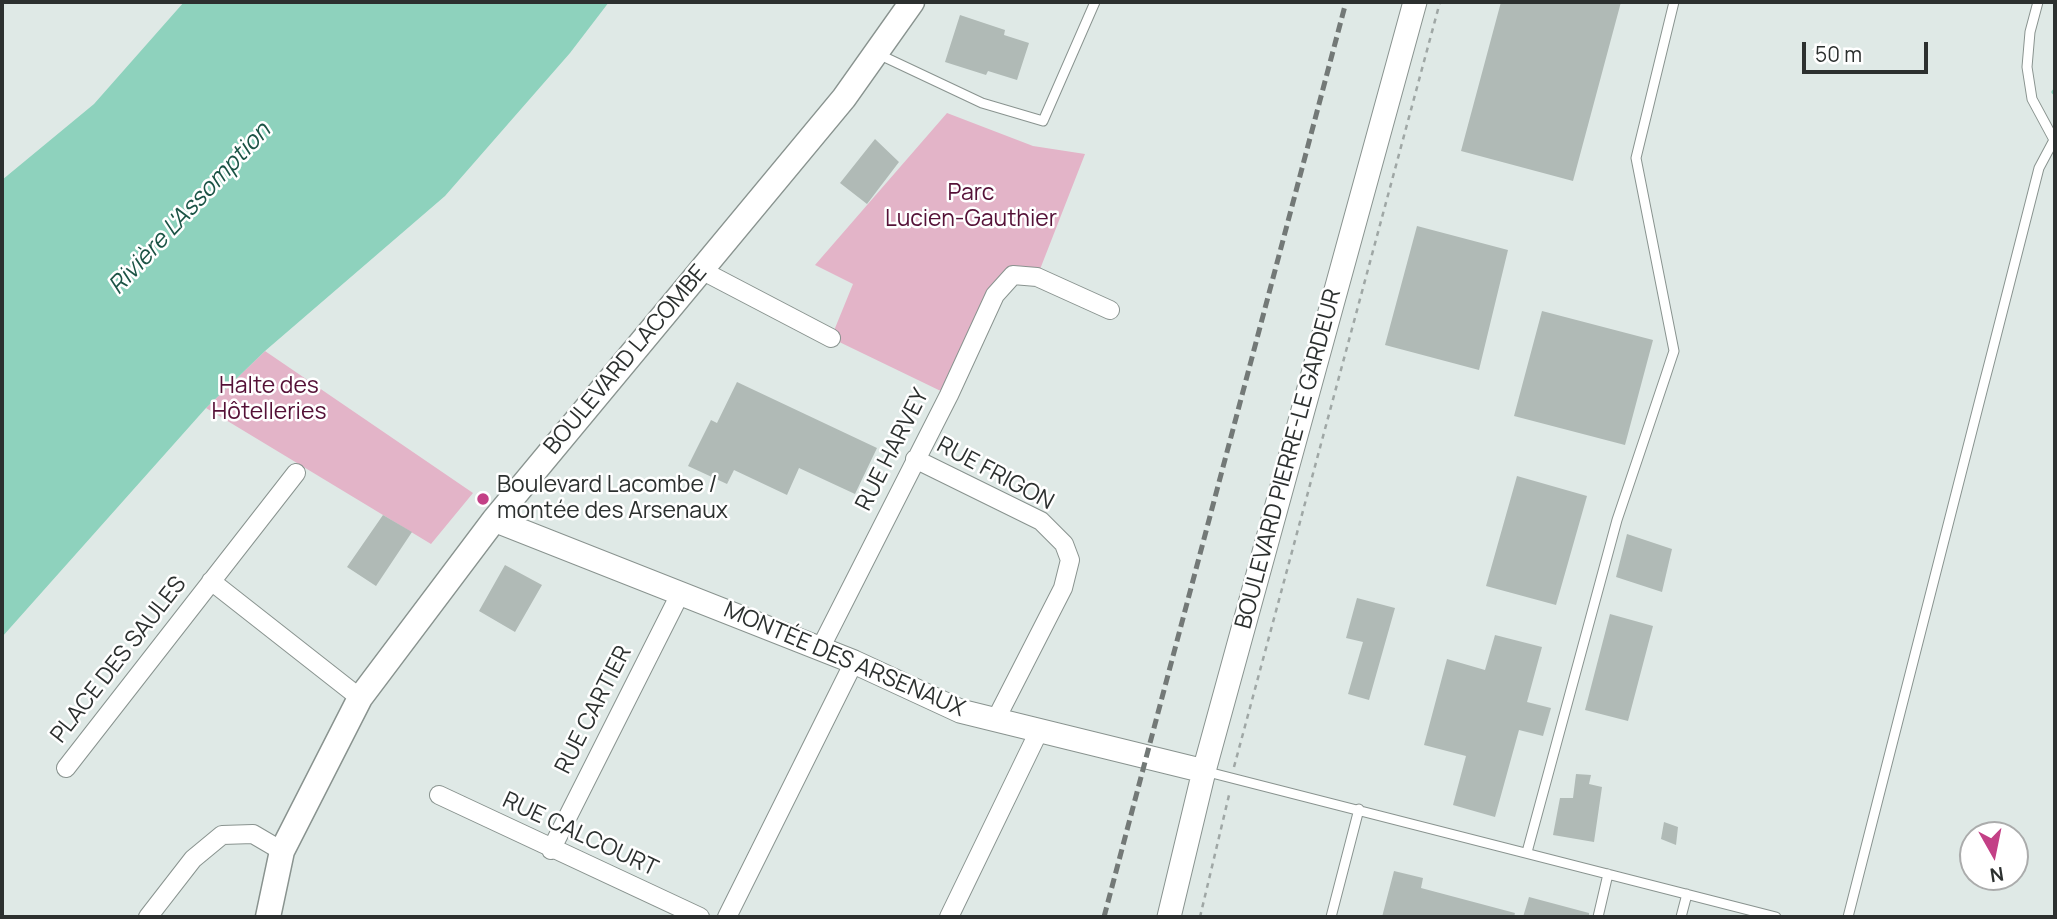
<!DOCTYPE html>
<meta charset="utf-8">
<style>
body{margin:0}
#map{position:relative;width:2057px;height:919px;overflow:hidden;background:#dfe9e6;font-family:Manrope,sans-serif}
canvas{display:block}
.frame{position:absolute;inset:0;border:4px solid #2c302f;pointer-events:none}
.north{position:absolute;left:1959px;top:821px;width:70px;height:70px;box-sizing:border-box;background:#fff;border:2px solid #abacac;border-radius:50%;rotate:171deg;font-size:19px;font-weight:700;line-height:28px;text-align:center;color:#2c302f}
.north::after{content:'';display:block;margin:auto;width:24px;height:32px;background:#c34086;clip-path:polygon(50% 0,100% 100%,50% 72%,0 100%)}
.scale{position:absolute;left:1802px;top:42px;width:126px;height:32px;box-sizing:border-box;border:4px solid #2c302f;border-top:0;padding-left:9px;font-size:21px;line-height:24px;white-space:nowrap;color:#2c302f;-webkit-text-stroke:5px #fff;paint-order:stroke}
</style>
<div id="map">
<canvas width="2057" height="919"></canvas>
<div class="frame"></div>
<div class="north">N</div>
<div class="scale">50 m</div>
</div>
<script>
const ctx = document.querySelector('canvas').getContext('2d');
ctx.lineJoin = 'round';
function paint(path, color) {
  ctx.fillStyle = color;
  ctx.fill(path, 'evenodd');
}
function shape(rows) {
  const path = new Path2D();
  for (const r of rows) {
    path.moveTo(r[0], r[1]);
    for (let i = 2; i < r.length; i += 2) path.lineTo(r[i], r[i + 1]);
  }
  return path;
}
function trace(path, color, width, dash) {
  ctx.strokeStyle = color;
  ctx.lineWidth = width;
  ctx.lineCap = dash ? 'butt' : 'round';
  ctx.setLineDash(dash || []);
  ctx.stroke(path);
}
function drawText(font, color, halo, rows, align = 'center') {
  ctx.font = font + ' Manrope,sans-serif';
  ctx.lineWidth = 5;
  ctx.setLineDash([]);
  ctx.textBaseline = 'middle';
  ctx.strokeStyle = halo;
  ctx.fillStyle = color;
  for (const [text, x, y, turn = 0] of rows) {
    ctx.save();
    ctx.translate(x, y);
    ctx.rotate((+turn || 0) * Math.PI / 180);
    ctx.textAlign = isNaN(turn) ? turn : align;
    if (halo) ctx.strokeText(text, 0, 0);
    ctx.fillText(text, 0, 0);
    ctx.restore();
  }
}
paint(shape([
 [947,113,1033,146,1085,154,1037,277,1013,275,949,395,831,338,853,284,815,265],
 [265,351,473,493,431,544,206,408]
]), '#e3b4c8');
paint(shape([
 [184,2,609,2,570,53,445,196,265,351,206,408,2,637,2,180,94,104]
]), '#8ed2bd');
trace(shape([
 [2054,92,2055,91]
]), '#8ed2bd', 5);
paint(shape([
 [1501,2,1621,2,1573,181,1461,151],
 [960,15,1005,30,1004,35,1029,43,1017,80,988,71,986,75,945,62],
 [875,139,899,162,867,204,840,183],
 [1417,226,1508,250,1479,370,1385,345],
 [1542,311,1653,340,1625,445,1514,416],
 [737,382,877,448,855,494,799,468,787,495,734,470,727,484,688,466,711,420,717,423],
 [1517,476,1587,496,1556,605,1486,586],
 [383,515,412,532,376,586,347,567],
 [1627,534,1672,549,1662,592,1616,577],
 [505,565,542,585,515,632,479,611],
 [1357,598,1395,608,1369,700,1348,694,1363,642,1346,638],
 [1610,614,1653,626,1628,721,1585,710],
 [1495,635,1542,647,1527,702,1551,708,1543,736,1519,730,1495,817,1453,805,1466,756,1424,745,1447,659,1485,670],
 [1576,774,1591,775,1589,784,1602,787,1594,842,1553,835,1560,798,1573,798],
 [1664,822,1678,827,1676,845,1661,839],
 [1394,871,1423,878,1421,888,1515,913,1514,917,1382,917],
 [1529,897,1589,913,1589,917,1523,917]
]), '#b0bab6');
const service = shape([
 [2038,2,2030,32,2027,67,2032,99,2053,138],
 [878,54,982,103,1043,121,1095,2],
 [1204,771,1776,917],
 [1527,852,1617,520,1674,351,1636,158,1674,2],
 [1331,917,1359,809],
 [1598,917,1608,874],
 [1681,917,1687,894],
 [1848,917,2039,168,2055,138]
]);
const minor = shape([
 [701,270,831,338],
 [915,459,1041,521,1064,544,1070,560,1063,588,996,719],
 [211,581,360,698],
 [820,649,949,395,995,295,1013,275,1037,277,1110,310],
 [66,768,296,473],
 [439,795,700,917],
 [551,850,681,592],
 [148,917,193,859,222,835,253,834,282,851],
 [727,917,854,662],
 [949,917,1039,731]
]);
const tertiary = shape([
 [494,520,854,662,960,711,1204,771],
 [1169,917,1204,771,1415,2]
]);
const secondary = shape([
 [268,917,282,851,360,698,494,520,844,98,912,2]
]);
trace(service, '#89938f', 11);
trace(minor, '#89938f', 20);
trace(tertiary, '#89938f', 25);
trace(secondary, '#89938f', 27);
trace(shape([
 [1234,767,1440,2],
 [1200,917,1230,791]
]), '#9fa7a5', 2.5, [5, 5]);
trace(service, '#fff', 9);
trace(minor, '#fff', 18);
trace(tertiary, '#fff', 23);
trace(secondary, '#fff', 24);
trace(shape([
 [1104,917,1346,2]
]), '#737977', 5, [10, 5]);
for (const [x, y, r, color] of [
 [483,499,7,"#c34086"]
]) {
  const dot = new Path2D();
  dot.arc(x, y, r, 0, 2 * Math.PI);
  ctx.fillStyle = color;
  ctx.fill(dot);
  trace(dot, '#fff', 2.5);
}
drawText('23px', '#551137', '#fff', [
 ["Parc",971,194],
 ["Lucien-Gauthier",971,220],
 ["Halte des",269,387],
 ["Hôtelleries",269,413]
]);
drawText('23px', '#2c302f', '#fff', [
 ["BOULEVARD LACOMBE",626,360,-50],
 ["RUE HARVEY",893,450,-63],
 ["BOULEVARD PIERRE-LE GARDEUR",1289,459,-75],
 ["RUE FRIGON",995,474,28],
 ["PLACE DES SAULES",119,660,-52],
 ["MONTÉE DES ARSENAUX",844,660,23],
 ["RUE CARTIER",594,710,-63],
 ["RUE CALCOURT",580,835,25]
]);
drawText('23px', '#2c302f', '#fff', [
 ["Boulevard Lacombe /",497,486],
 ["montée des Arsenaux",497,512]
], 'left');
drawText('italic 24px', '#1b5345', '#fff', [
 ["Rivière L'Assomption",190,209,-47]
]);
</script>
